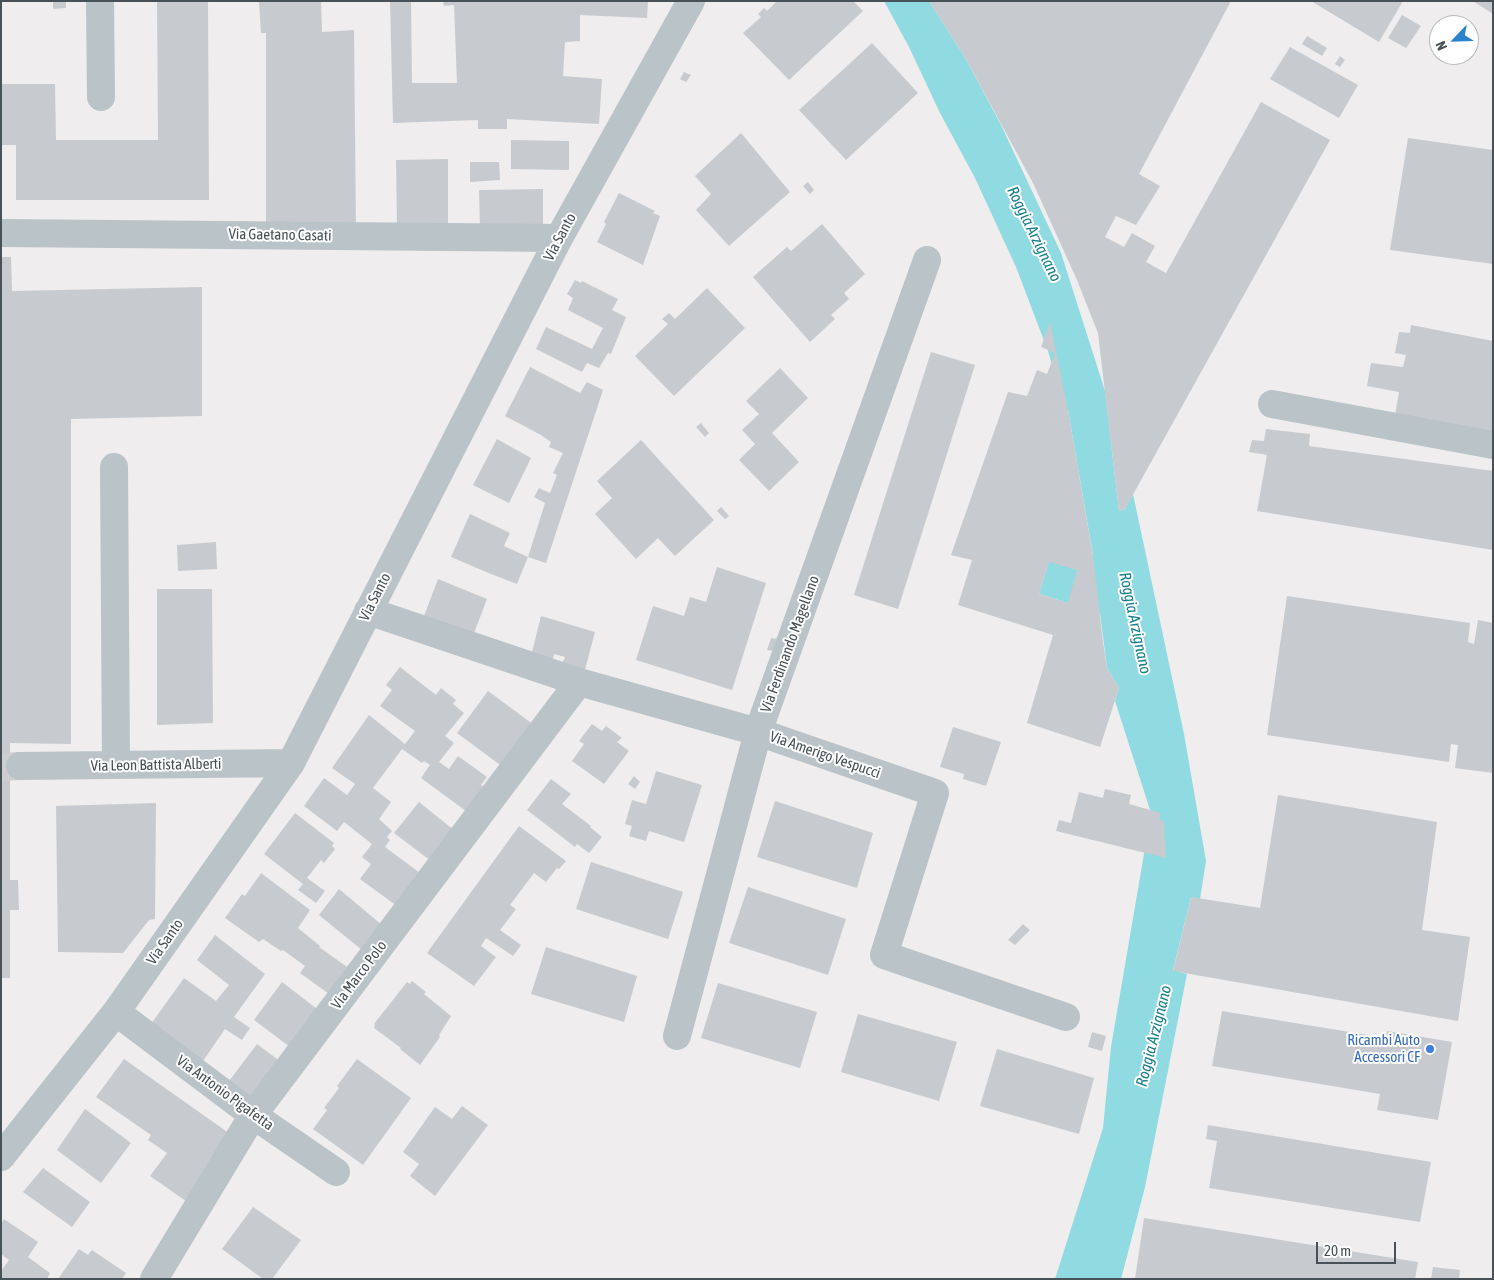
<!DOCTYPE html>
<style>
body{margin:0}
#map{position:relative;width:1494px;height:1280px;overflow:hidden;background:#efeded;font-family:"Asap Condensed",sans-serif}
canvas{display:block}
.frame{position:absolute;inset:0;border:2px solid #475258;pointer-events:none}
.north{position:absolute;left:1429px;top:15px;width:50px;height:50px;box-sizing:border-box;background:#fff;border:1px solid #b5babc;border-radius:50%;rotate:246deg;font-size:14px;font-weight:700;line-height:20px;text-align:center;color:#475258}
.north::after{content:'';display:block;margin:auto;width:18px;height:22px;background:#2b83cc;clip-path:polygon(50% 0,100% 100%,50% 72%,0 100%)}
.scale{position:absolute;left:1316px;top:1242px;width:80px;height:22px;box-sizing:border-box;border:2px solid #475258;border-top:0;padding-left:6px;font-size:15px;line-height:18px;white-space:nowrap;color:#475258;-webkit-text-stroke:4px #fff;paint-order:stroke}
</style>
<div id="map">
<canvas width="1494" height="1280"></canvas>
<div class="frame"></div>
<div class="north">N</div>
<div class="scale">20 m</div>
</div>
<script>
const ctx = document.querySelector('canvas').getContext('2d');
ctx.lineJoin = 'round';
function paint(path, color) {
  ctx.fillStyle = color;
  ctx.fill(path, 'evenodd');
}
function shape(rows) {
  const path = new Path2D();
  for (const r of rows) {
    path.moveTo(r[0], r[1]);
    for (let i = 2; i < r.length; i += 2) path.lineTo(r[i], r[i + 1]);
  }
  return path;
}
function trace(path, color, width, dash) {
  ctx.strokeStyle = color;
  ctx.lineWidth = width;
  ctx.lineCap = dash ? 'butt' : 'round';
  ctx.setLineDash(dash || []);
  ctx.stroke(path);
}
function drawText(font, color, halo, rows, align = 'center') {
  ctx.font = font + ' "Asap Condensed",sans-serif';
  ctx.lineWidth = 4;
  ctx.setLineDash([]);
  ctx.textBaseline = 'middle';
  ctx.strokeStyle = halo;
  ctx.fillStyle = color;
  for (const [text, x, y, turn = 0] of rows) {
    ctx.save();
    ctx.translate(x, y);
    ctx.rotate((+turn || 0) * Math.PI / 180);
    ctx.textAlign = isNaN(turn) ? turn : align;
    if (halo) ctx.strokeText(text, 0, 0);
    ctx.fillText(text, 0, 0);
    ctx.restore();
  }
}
paint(shape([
 [884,1,929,1,967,61,1001,125,1061,253,1105,391,1119,511,1125,509,1133,494,1184,734,1206,861,1200,899,1191,897,1173,970,1187,974,1145,1187,1121,1279,1055,1279,1103,1128,1111,1047,1151,813,1115,701,1119,688,1107,668,1100,613,1039,594,1054,545,1093,555,1068,410,1065,409,1048,351,1016,267,975,178,940,113,909,47]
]), '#90dae2');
paint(shape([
 [53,1,66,1,66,8,53,9],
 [157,1,208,1,209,200,16,200,16,145,1,145,1,84,55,84,56,140,158,140],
 [259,1,321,1,322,32,354,30,356,229,266,230,266,33,261,33],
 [390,1,411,1,412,83,457,83,454,5,444,6,443,1,648,1,647,18,580,15,580,41,565,42,563,76,602,79,599,124,507,119,507,129,478,129,478,120,393,123],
 [777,1,853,1,863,11,789,80,743,33,761,17,758,14,764,8,767,11],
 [929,1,1231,1,1139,174,1160,186,1136,225,1116,216,1105,237,1124,247,1132,233,1155,246,1146,262,1166,273,1261,102,1330,140,1125,509,1119,511,1098,333,1077,280,1033,183,967,61],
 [1311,1,1403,1,1379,42],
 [1473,1,1493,1,1493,14],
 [1402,15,1421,26,1406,48,1388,38],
 [1307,36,1327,48,1322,56,1302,44],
 [872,43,918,93,846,160,799,110],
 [1290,47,1358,85,1339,118,1270,79],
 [1340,56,1345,60,1340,67,1335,64],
 [684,72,691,75,686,82,680,79],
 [741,133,790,192,729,246,696,210,711,194,695,176],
 [1408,138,1493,150,1493,264,1390,250],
 [511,140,569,141,569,170,511,169],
 [448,159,448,227,397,227,396,160],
 [470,162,499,162,500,180,470,182],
 [808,182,814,190,810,194,803,186],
 [543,189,543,228,480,229,479,190],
 [619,193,655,211,653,213,660,216,643,265,597,242,606,224,604,222],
 [822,224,865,274,844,293,849,299,831,315,835,319,810,342,753,277,787,247,791,251],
 [1,257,11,257,12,291,202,287,202,416,71,419,71,744,10,743,10,880,18,880,19,910,10,910,10,978,1,978],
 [575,280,581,283,582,281,618,299,612,310,626,317,611,354,608,353,599,368,587,363,582,372,536,349,546,327,592,349,603,328,568,310,573,298,567,294],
 [707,288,745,328,674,396,635,356,668,324,662,319,669,313,675,319],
 [1050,322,1068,410,1093,556,1103,642,1107,668,1119,688,1100,747,1027,723,1053,635,958,605,972,560,951,555,1008,392,1027,396,1037,370,1047,374,1055,353,1041,347],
 [1049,562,1077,570,1068,603,1039,594],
 [1411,325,1493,341,1493,433,1395,415,1399,392,1367,386,1371,363,1403,367,1406,355,1395,353,1399,332,1410,333],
 [931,352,975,365,898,609,854,595],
 [530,367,580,393,587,382,603,390,546,563,528,557,517,584,491,574,451,557,470,514,510,533,504,546,528,557,545,503,534,497,539,488,550,493,557,475,553,473,563,453,549,447,551,442,541,435,505,416],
 [780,368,808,398,772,433,799,462,769,491,739,460,755,444,742,430,759,414,746,401],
 [701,423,709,433,705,437,696,427],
 [1266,429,1310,434,1309,446,1493,471,1493,550,1257,511,1267,455,1249,452,1252,440,1264,441],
 [497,439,531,458,509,503,473,485],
 [641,440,714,520,675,556,658,538,636,559,595,514,612,498,597,481],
 [721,507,729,516,725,519,717,511],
 [216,542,217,569,178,571,177,545],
 [717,567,766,583,732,690,636,660,653,606,684,616,690,597,706,602],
 [438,579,487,599,471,641,421,624],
 [157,589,212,589,213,723,157,725],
 [1287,596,1470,623,1468,642,1474,644,1478,620,1493,623,1493,773,1455,768,1458,745,1451,744,1449,762,1267,735],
 [541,616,595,632,585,670,562,664,565,657,554,654,552,662,531,656],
 [771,638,778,639,774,651,767,650],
 [400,667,436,695,441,688,456,700,453,704,464,713,445,736,454,743,439,762,449,769,458,756,487,777,481,785,490,792,470,814,421,778,430,765,424,761,422,763,402,749,373,788,391,802,379,819,392,831,387,837,390,840,385,847,420,873,431,861,394,833,419,802,460,835,401,909,360,879,371,864,362,857,372,844,344,822,337,831,304,806,324,778,347,795,355,784,332,768,369,715,405,744,415,731,380,706,392,690,386,685],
 [488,691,534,725,503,767,457,733],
 [592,724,602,731,606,726,622,738,617,742,629,751,604,784,572,761,584,744,579,741],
 [953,727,1001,742,986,786,963,779,964,774,940,767],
 [656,771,702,785,684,842,649,831,646,841,629,836,632,826,625,824,632,800,646,804],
 [634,776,640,782,635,789,628,784],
 [551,779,571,794,562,804,591,826,590,827,602,837,589,853,577,844,575,847,527,810],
 [1105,789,1131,795,1129,804,1161,813,1159,820,1164,821,1166,858,1056,831,1059,820,1071,823,1079,792,1103,798],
 [1278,795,1437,822,1422,930,1470,937,1458,1021,1173,971,1191,897,1260,908],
 [775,801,873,833,857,888,757,857],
 [156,803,155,919,149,920,123,953,58,952,56,806],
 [295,813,334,843,332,846,335,849,324,863,321,860,307,878,325,891,316,903,298,890,303,884,264,854],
 [519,826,566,861,559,869,557,868,546,882,534,873,510,905,516,909,500,930,521,945,513,956,486,938,481,946,496,957,474,986,427,953],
 [591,862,683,892,668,939,576,909],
 [261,873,310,910,298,928,320,946,319,947,350,969,336,999,300,973,305,966,283,950,281,951,263,939,259,942,225,918,242,894,245,896],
 [748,887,846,919,828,975,729,943],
 [339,889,388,930,368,955,319,915],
 [1023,924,1030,930,1015,945,1008,940],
 [215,935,265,974,234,1017,250,1028,242,1040,225,1029,203,1061,151,1024,184,978,216,1001,229,985,197,960],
 [546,947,637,976,624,1022,531,994],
 [412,981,426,992,424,994,451,1016,439,1035,440,1037,420,1065,400,1049,401,1048,374,1028,375,1025,374,1024,407,982,410,984],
 [282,982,325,1015,298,1053,254,1020],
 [718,983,817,1012,800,1068,701,1038],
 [1222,1011,1386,1038,1387,1031,1452,1042,1438,1120,1377,1110,1380,1094,1212,1066],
 [858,1014,957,1042,939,1101,841,1072],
 [1092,1032,1106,1036,1102,1051,1088,1047],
 [257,1044,288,1067,261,1104,229,1081],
 [997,1049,1094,1078,1079,1134,980,1106],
 [124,1059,233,1136,196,1208,150,1176,167,1153,148,1140,151,1135,96,1097],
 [357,1059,411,1098,363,1165,313,1129,327,1110,324,1108,339,1088,337,1086],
 [462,1106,488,1125,435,1196,410,1176,419,1164,403,1152,435,1107,452,1119],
 [85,1109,131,1143,101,1183,57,1150],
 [1208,1125,1431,1162,1420,1222,1209,1188,1217,1141,1206,1139],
 [43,1168,90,1202,72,1227,23,1192],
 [253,1207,301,1240,272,1279,263,1279,222,1249],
 [1144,1218,1418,1262,1415,1279,1135,1279],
 [4,1219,38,1242,28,1257,50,1273,47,1279,1,1279,1,1271,9,1260,1,1254,1,1224],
 [79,1249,88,1255,92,1250,126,1273,122,1279,58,1279],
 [1433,1267,1460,1270,1459,1279,1431,1279]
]), '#c7cbcf');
trace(shape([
 [1,767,20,766]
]), '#cdcecf', 28, [28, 14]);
trace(shape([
 [100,1,101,97],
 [1,233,559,238],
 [1272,404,1493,445],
 [114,467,116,765],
 [368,611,579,682,758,732,935,793,884,955,1066,1017],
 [20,766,291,763],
 [116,1012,253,1115,336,1172],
 [677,1036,758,732,927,260],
 [1,1157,116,1012,291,763,559,238,691,1],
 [154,1279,253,1115,579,682]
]), '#bac3c8', 28);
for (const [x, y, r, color] of [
 [1430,1049,5,"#3f7fe0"]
]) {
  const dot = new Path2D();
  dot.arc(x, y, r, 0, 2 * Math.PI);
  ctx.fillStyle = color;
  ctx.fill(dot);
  trace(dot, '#fff', 2);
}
drawText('15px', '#475258', '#fff', [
 ["Via Gaetano Casati",280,235,1],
 ["Via Santo",560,237,-62],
 ["Via Santo",375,597,-63],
 ["Via Ferdinando Magellano",790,644,-70],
 ["Via Amerigo Vespucci",825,755,19],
 ["Via Leon Battista Alberti",156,765,-1],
 ["Via Santo",165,942,-55],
 ["Via Marco Polo",359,975,-53],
 ["Via Antonio Pigafetta",225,1093,36]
]);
drawText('15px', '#366cbe', '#fff', [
 ["Ricambi Auto",1420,1040],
 ["Accessori CF",1420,1057]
], 'right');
drawText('italic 16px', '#19808a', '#fff', [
 ["Roggia Arzignano",1034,234,64],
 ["Roggia Arzignano",1135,623,78],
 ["Roggia Arzignano",1154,1036,-76]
]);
</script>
